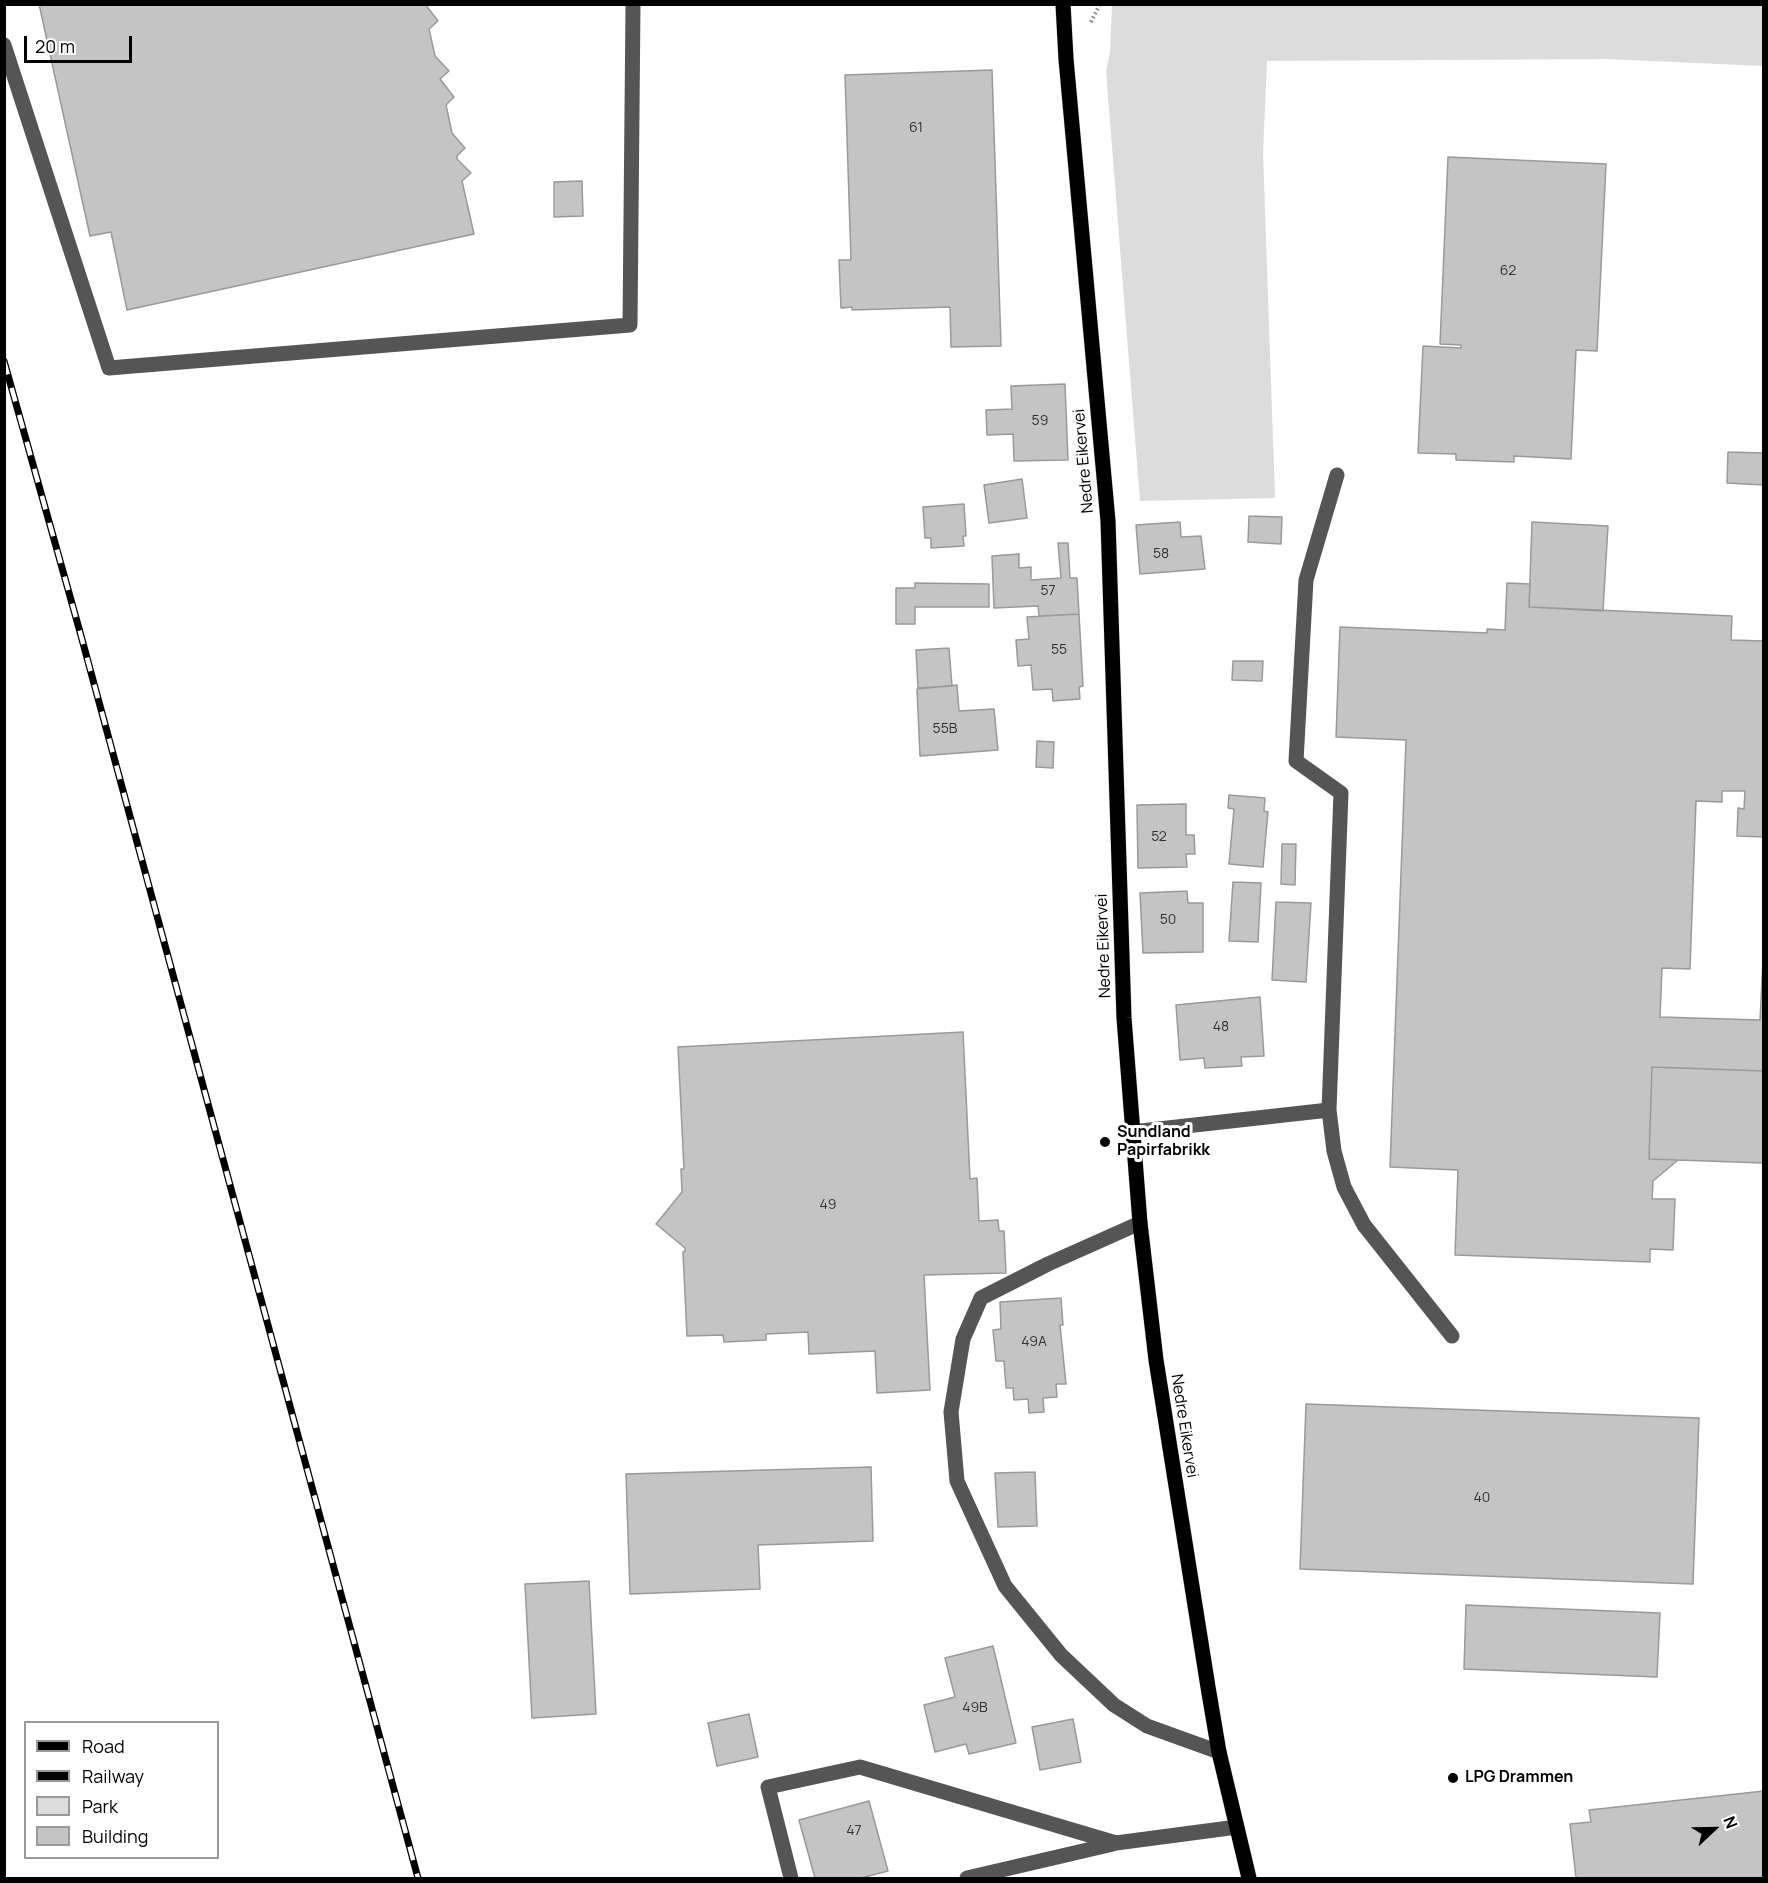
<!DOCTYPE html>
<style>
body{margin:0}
#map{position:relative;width:1768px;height:1883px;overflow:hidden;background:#fff;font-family:Manrope,sans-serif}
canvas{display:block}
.frame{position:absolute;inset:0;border:6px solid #000;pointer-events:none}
.legend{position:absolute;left:24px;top:1721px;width:195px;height:138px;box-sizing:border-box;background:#fff;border:2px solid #999;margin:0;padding:8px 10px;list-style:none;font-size:18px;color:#000}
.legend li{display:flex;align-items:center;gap:12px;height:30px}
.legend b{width:30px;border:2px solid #999}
.north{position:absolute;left:1684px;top:1799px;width:60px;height:60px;-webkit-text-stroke:4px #fff;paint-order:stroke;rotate:68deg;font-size:16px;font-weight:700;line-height:24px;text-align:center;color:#000}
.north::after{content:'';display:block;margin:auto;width:21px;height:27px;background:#000;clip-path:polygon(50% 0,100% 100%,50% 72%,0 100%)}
.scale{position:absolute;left:24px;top:36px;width:108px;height:27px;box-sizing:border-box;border:3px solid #000;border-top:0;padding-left:8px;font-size:18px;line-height:21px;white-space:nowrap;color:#000;-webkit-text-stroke:4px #fff;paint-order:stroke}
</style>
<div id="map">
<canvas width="1768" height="1883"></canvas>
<div class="frame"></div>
<ul class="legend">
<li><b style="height:8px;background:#000"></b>Road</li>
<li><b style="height:8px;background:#000"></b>Railway</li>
<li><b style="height:16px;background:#dcdcdc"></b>Park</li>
<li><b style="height:16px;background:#c4c4c4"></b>Building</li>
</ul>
<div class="north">N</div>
<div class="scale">20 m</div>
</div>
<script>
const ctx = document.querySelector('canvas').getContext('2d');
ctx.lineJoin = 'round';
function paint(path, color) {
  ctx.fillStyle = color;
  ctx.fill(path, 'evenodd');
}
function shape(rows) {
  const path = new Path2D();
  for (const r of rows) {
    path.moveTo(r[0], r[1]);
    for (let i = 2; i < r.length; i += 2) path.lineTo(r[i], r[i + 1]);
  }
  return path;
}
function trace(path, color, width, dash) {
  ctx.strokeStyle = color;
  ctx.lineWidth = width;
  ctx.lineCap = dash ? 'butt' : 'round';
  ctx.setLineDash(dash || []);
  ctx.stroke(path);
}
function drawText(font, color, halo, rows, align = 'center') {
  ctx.font = font + ' Manrope,sans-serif';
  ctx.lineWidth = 6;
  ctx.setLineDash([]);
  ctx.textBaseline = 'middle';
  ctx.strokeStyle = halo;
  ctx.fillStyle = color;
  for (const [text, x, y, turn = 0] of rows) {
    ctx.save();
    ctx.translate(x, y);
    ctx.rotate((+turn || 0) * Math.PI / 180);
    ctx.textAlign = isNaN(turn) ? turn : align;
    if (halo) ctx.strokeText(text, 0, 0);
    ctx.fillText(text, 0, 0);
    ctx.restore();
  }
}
paint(shape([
 [1112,5,1763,5,1763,66,1606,59,1267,61,1263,152,1275,498,1140,501,1106,71,1110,52]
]), '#dcdcdc');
const building = shape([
 [39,4,425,4,438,21,429,29,435,56,449,71,440,79,454,97,446,105,452,133,465,148,457,156,457,159,471,173,462,181,474,234,127,310,111,232,90,236,39,4],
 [992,70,1001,346,951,347,950,307,852,310,852,307,841,308,839,260,851,260,845,75,992,70],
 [1448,157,1606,164,1597,351,1576,350,1571,459,1514,456,1514,462,1456,460,1456,454,1418,453,1423,346,1461,348,1461,345,1440,344,1448,157],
 [582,181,583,216,554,217,554,182,582,181],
 [1065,384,1068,460,1014,461,1013,434,987,435,986,410,1012,409,1011,386,1065,384],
 [1728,452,1764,453,1764,485,1727,483,1728,452],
 [1022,479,1027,518,989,523,984,485,1022,479],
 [964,504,966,536,963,536,964,546,931,548,931,538,925,538,923,507,964,504],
 [1249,516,1282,517,1281,544,1248,542,1249,516],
 [1180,522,1181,537,1201,536,1205,569,1140,574,1136,525,1180,522],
 [1532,522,1608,526,1603,611,1529,607,1532,522],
 [1058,543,1068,543,1070,578,1077,578,1079,614,1039,616,1038,606,994,608,992,556,1019,554,1019,568,1031,567,1031,580,1061,578,1058,543],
 [915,583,989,584,989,607,915,607,915,624,896,624,896,588,915,588,915,583],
 [1507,583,1530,584,1529,607,1732,616,1731,640,1764,641,1764,837,1737,836,1738,808,1744,809,1745,791,1722,791,1722,802,1696,801,1690,969,1662,968,1660,1017,1760,1020,1764,941,1764,1071,1652,1067,1649,1159,1678,1160,1653,1181,1652,1199,1675,1199,1673,1250,1650,1249,1650,1262,1455,1255,1458,1170,1390,1167,1406,740,1336,737,1340,627,1487,633,1487,629,1505,630,1507,583],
 [1079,614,1083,686,1079,687,1080,699,1053,701,1052,689,1033,690,1031,665,1018,666,1016,640,1029,639,1027,617,1079,614],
 [949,648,952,686,918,688,916,650,949,648],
 [1233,661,1263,661,1262,681,1232,680,1233,661],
 [957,685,959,711,994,709,998,750,920,756,917,689,957,685],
 [1037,741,1054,742,1053,768,1036,767,1037,741],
 [1229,795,1265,798,1264,811,1268,812,1263,867,1229,864,1234,809,1228,808,1229,795],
 [1186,804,1186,835,1194,835,1195,854,1186,854,1187,867,1138,868,1137,805,1186,804],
 [1282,844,1296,844,1295,885,1281,884,1282,844],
 [1233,882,1261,883,1258,942,1229,941,1233,882],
 [1187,891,1188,903,1203,903,1203,952,1143,953,1140,893,1187,891],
 [1276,902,1311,903,1306,982,1272,980,1276,902],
 [1260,997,1264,1056,1241,1057,1242,1066,1205,1068,1204,1058,1180,1060,1176,1005,1260,997],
 [963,1032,970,1179,977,1178,979,1221,998,1220,999,1231,1004,1231,1006,1273,924,1275,930,1390,877,1393,875,1351,809,1354,808,1332,766,1334,766,1340,724,1342,723,1335,687,1336,683,1252,685,1251,685,1248,656,1224,682,1192,681,1169,684,1169,678,1047,963,1032],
 [1652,1067,1764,1071,1764,1163,1649,1159,1652,1067],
 [1061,1298,1063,1325,1060,1325,1066,1384,1056,1384,1057,1397,1043,1398,1044,1412,1029,1413,1028,1399,1014,1400,1013,1388,1006,1388,1004,1361,996,1361,993,1330,1001,1329,1000,1302,1061,1298],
 [1306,1404,1699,1418,1693,1584,1300,1569,1306,1404],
 [871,1467,873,1541,758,1545,760,1589,630,1594,626,1474,871,1467],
 [1035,1472,1037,1526,998,1527,995,1473,1035,1472],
 [589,1581,596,1714,532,1718,525,1584,589,1581],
 [1466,1605,1660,1613,1657,1677,1464,1669,1466,1605],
 [993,1646,1016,1743,969,1754,966,1744,935,1752,924,1705,955,1697,945,1658,993,1646],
 [749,1714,758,1757,717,1766,708,1723,749,1714],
 [1073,1719,1081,1762,1040,1770,1032,1727,1073,1719],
 [1764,1791,1764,1878,1576,1878,1570,1824,1591,1822,1589,1810,1764,1791],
 [869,1801,888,1871,861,1878,815,1878,799,1820,869,1801]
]);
paint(building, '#c4c4c4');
trace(building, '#999', 1.5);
const major = shape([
 [1063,4,1066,59,1108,521,1124,1018,1140,1223,1156,1360,1208,1687,1219,1752,1249,1878]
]);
trace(major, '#dbdbdb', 16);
trace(shape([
 [1091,22,1100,4]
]), '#777', 4, [1.5, 3]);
trace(shape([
 [4,45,109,368,630,325,633,4],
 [1329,1110,1334,1151,1344,1187,1364,1225,1452,1336],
 [1132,1132,1329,1110,1341,793,1296,761,1306,580,1337,475],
 [1140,1223,1048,1264,981,1298,963,1339,951,1412,957,1481,1005,1586,1061,1655,1114,1705,1147,1726,1219,1752],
 [791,1878,768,1787,860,1767,1116,1843,1237,1827],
 [967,1878,1113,1844]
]), '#555', 15);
trace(major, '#000', 15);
const rail = shape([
 [4,361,80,632,418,1878]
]);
trace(rail, '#000', 7);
trace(rail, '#fff', 4.5, [14]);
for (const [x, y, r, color] of [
 [1105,1142,6,"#000"],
 [1453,1778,6,"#000"]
]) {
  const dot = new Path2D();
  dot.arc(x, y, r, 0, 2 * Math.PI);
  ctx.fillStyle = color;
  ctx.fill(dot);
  trace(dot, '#fff', 2);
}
drawText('14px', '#313131', null, [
 ["61",916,128],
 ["62",1508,271],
 ["59",1040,421],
 ["58",1161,554],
 ["57",1048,591],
 ["55",1059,650],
 ["55B",945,729],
 ["52",1159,837],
 ["50",1168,920],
 ["48",1221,1027],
 ["49",828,1205],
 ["49A",1034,1342],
 ["40",1482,1498],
 ["49B",975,1708],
 ["47",854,1831]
]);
drawText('16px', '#000', '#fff', [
 ["Nedre Eikervei",1084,461,-95],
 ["Nedre Eikervei",1104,946,-92],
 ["Nedre Eikervei",1184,1426,81]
]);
drawText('bold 16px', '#000', '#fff', [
 ["Sundland",1117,1133],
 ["Papirfabrikk",1117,1151],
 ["LPG Drammen",1465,1778]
], 'left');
</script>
